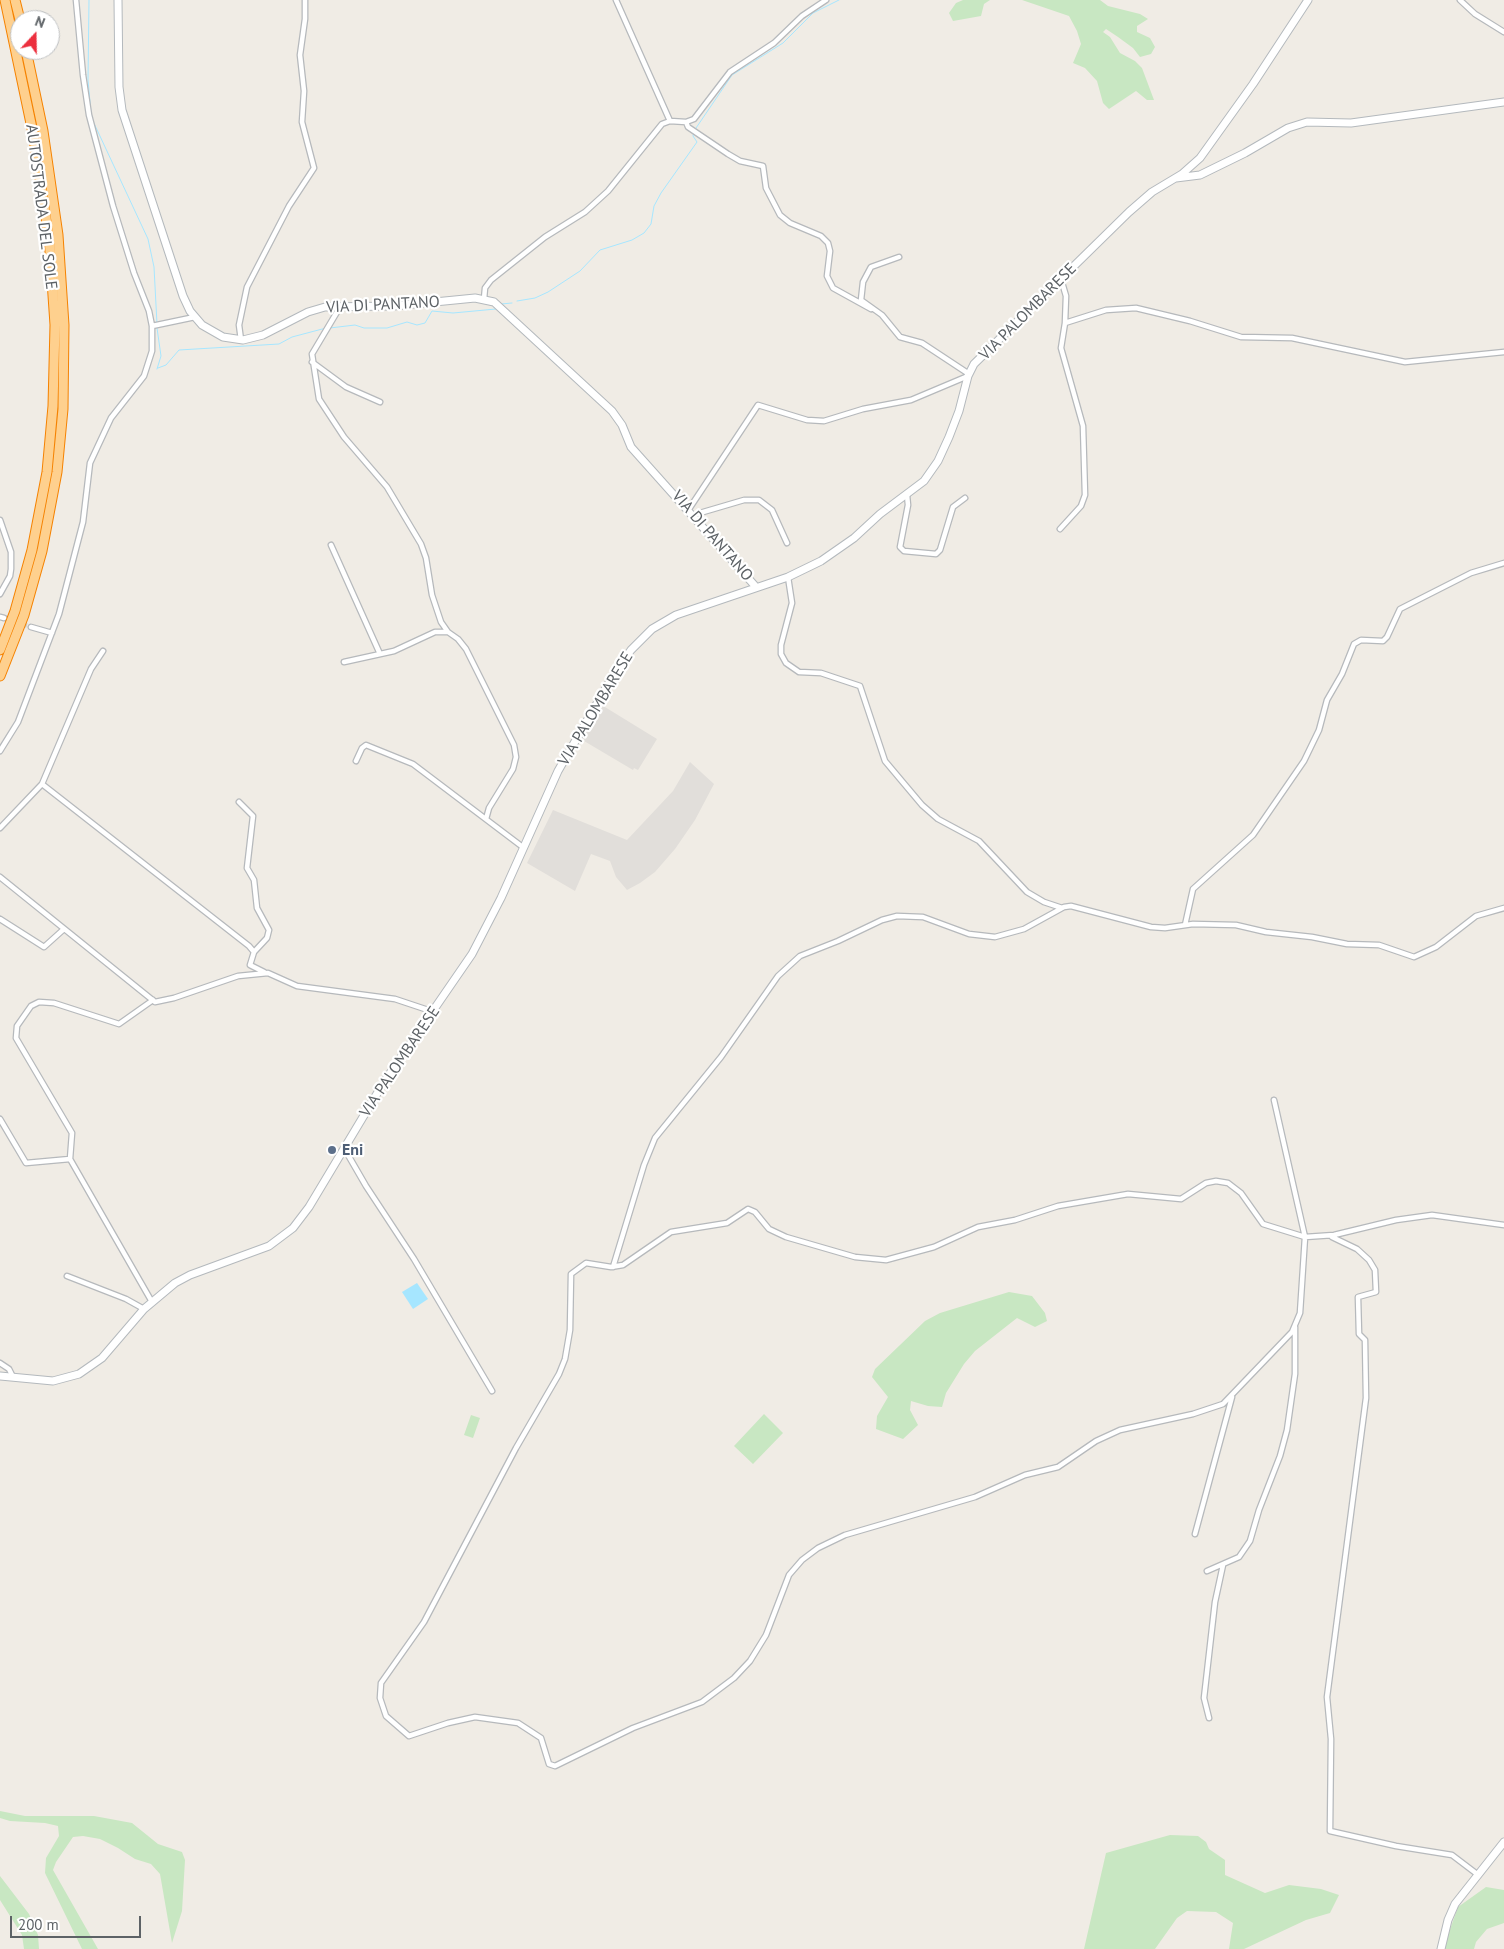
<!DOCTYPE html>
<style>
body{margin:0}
#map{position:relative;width:1504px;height:1949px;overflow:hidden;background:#f0ece5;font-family:"PT Sans",sans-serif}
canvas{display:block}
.north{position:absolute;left:10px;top:10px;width:50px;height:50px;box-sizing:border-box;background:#fff;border:1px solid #bec0c2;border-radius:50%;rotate:21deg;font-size:14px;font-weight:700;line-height:20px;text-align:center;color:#5d6266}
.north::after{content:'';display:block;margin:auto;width:18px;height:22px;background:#ec2f3e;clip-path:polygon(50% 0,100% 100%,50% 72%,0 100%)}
.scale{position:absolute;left:10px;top:1916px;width:131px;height:22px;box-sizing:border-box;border:2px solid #5d6266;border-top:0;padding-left:6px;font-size:15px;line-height:18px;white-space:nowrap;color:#5d6266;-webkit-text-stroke:4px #fff;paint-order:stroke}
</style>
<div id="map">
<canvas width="1504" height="1949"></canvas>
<div class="north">N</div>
<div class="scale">200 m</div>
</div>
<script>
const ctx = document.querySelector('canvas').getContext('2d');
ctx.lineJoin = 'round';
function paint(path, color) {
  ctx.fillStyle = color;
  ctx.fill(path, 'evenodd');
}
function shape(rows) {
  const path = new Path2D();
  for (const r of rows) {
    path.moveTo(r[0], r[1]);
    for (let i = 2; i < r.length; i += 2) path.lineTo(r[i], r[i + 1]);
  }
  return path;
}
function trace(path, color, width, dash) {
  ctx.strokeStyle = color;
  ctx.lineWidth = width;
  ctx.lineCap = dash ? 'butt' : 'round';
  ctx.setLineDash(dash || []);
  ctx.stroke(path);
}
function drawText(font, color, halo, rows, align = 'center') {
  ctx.font = font + ' "PT Sans",sans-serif';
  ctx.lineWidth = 4.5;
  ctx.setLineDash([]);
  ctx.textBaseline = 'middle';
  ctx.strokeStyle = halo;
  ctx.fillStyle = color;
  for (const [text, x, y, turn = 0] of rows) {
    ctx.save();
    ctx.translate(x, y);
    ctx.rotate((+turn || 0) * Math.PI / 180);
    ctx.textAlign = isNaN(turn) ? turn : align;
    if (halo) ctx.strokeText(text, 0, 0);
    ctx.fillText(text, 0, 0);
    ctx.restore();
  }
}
paint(shape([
 [600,704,657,739,638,770,634,768,633,770,579,738],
 [690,762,714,784,695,820,675,849,655,872,640,883,627,890,616,877,610,861,591,854,575,891,527,863,553,810,627,840,673,791]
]), '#e1deda');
paint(shape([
 [963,0,990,0,984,4,981,16,953,21,949,13,956,3],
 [1022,0,1100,0,1108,6,1140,14,1148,19,1137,26,1137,32,1150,38,1155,47,1151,54,1140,57,1133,48,1118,37,1106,29,1103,32,1110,37,1120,53,1135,61,1142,68,1154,100,1147,100,1136,91,1109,109,1103,103,1097,81,1085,68,1073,63,1081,44,1077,31,1069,16],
 [1009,1292,1032,1296,1045,1313,1047,1321,1035,1327,1017,1318,975,1351,964,1364,946,1393,942,1407,928,1406,911,1401,910,1410,918,1425,903,1439,876,1429,877,1416,888,1397,872,1377,875,1369,925,1321,940,1313],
 [764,1414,783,1433,753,1464,734,1446],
 [471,1415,480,1418,473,1438,464,1435],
 [0,1811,25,1816,94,1816,132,1823,158,1844,182,1852,185,1860,182,1911,172,1943,160,1874,151,1864,135,1859,118,1848,100,1839,83,1836,73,1837,56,1862,53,1870,98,1949,82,1949,45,1873,46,1858,59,1836,58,1826,45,1823,10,1821,0,1818],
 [1170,1835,1198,1836,1206,1842,1209,1849,1225,1860,1225,1875,1265,1893,1289,1885,1321,1889,1339,1895,1330,1913,1306,1920,1244,1949,1229,1949,1233,1923,1216,1912,1187,1911,1177,1918,1155,1949,1084,1949,1106,1853],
 [0,1876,29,1914,38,1935,39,1949,24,1949,22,1935,0,1900],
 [1486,1887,1504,1890,1504,1923,1487,1929,1476,1942,1474,1949,1443,1949,1458,1907]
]), '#c8e7c2');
paint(shape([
 [417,1283,428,1299,413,1309,402,1292]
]), '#a6e6ff');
trace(shape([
 [89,0,88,80,91,113],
 [92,119,148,239,154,267,157,324],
 [517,301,535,298,548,292,580,271,600,250,632,240,644,233,651,224,654,206,661,193,697,142,693,136,694,131,732,75,783,43,813,13,839,0],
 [501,304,512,303],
 [157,328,161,356,157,369],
 [330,328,355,325,364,328,387,328,407,322,417,325,425,323,432,311,453,313,496,309],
 [158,368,166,365,179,350,279,344,292,337,326,328]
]), '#a6e6ff', 1);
trace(shape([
 [4,618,31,627]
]), '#cbcac5', 4.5, [4.5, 2]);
const street = shape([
 [616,0,670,121],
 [1460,0,1475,14,1504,32],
 [686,122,688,127,728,154,740,161,763,166,766,188,780,215,790,223,821,236,828,243,830,251,827,276,833,288,871,309],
 [899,257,871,267,863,282,861,300,882,315,900,337,922,343,969,374],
 [1061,279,1066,296,1065,323,1106,310,1136,308,1190,321,1241,337,1292,338,1405,362,1504,352],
 [484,299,485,288,491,280,545,237,585,212,608,191,662,124,670,121,686,122,694,119,730,72,774,43,802,16,826,0],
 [340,307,312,354,319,399,344,437,387,487,421,544,426,558,432,595,441,622,448,632,458,639,466,649,514,745,516,757,513,769,489,808,486,819],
 [152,326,195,317],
 [241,340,239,325,247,287,289,206,314,168,302,122,304,91,300,55,305,19,305,0],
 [312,362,346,387,380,402],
 [907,495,908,505,900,547,904,551,936,554,940,550,953,507,965,498],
 [689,509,758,405,807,420,824,421,863,409,911,400,968,376],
 [693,515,744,500,759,500,772,510,787,543],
 [0,520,11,552,11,569,10,576,0,594],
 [1060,529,1081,506,1085,495,1083,426,1061,348,1065,323],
 [331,545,380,654],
 [788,577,792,603,781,645,781,654,786,663,799,672,821,673,860,686,885,761,922,805,938,819,979,841,1027,892,1044,902,1062,908],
 [0,617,4,618],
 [31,627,52,633],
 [344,662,394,651,435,632,447,632],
 [0,751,18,722,59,614,83,522,90,463,111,418,144,376,152,351,152,326,149,311,134,273,113,206,89,115,83,75,76,0],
 [356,761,362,748,366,745,413,764,524,848],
 [42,784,249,946,254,952,250,965,264,972],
 [239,802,253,816,247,868,254,880,257,908,269,930,267,938,254,952],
 [0,828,42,784,91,669,103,651],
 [0,877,155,1002,174,998,238,976,268,973,297,986,395,999,434,1012],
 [0,919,44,947,64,929],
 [1185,925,1193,889,1253,835,1304,761,1319,730,1327,700,1342,674,1354,644,1361,640,1383,641,1387,637,1400,609,1471,573,1504,563],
 [1274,1100,1305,1237,1300,1313,1292,1332,1223,1404,1193,1414,1120,1430,1096,1441,1058,1467,1025,1475,975,1497,845,1535,818,1548,802,1560,789,1575,766,1635,750,1661,734,1678,702,1702,633,1728,555,1766,549,1764,541,1738,518,1723,475,1717,448,1723,409,1736,386,1716,380,1698,381,1683,424,1622,516,1448,559,1374,565,1359,570,1330,571,1274,586,1263,611,1267,623,1265,671,1232,727,1223,748,1209,755,1212,769,1229,786,1237,855,1257,886,1260,934,1247,978,1227,1015,1220,1058,1206,1128,1194,1181,1199,1206,1183,1216,1181,1228,1183,1241,1193,1263,1224,1305,1237,1334,1235,1396,1220,1432,1215,1504,1225],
 [0,1119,26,1163,70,1159,72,1133,16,1038,17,1026,31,1006,39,1002,54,1003,119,1024,153,1000],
 [344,1148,366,1186,414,1259,492,1391],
 [70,1159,152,1302],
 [1332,1237,1357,1249,1369,1260,1375,1270,1376,1292,1358,1297,1359,1334,1365,1340,1366,1398,1327,1697,1331,1739,1330,1831,1396,1846,1452,1855,1477,1874],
 [613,1267,644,1165,655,1138,721,1057,778,976,800,956,838,941,882,920,897,916,923,917,969,934,995,937,1024,929,1064,907,1071,906,1151,927,1165,928,1193,924,1236,925,1266,932,1312,937,1347,944,1379,945,1414,957,1436,947,1476,916,1504,908],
 [67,1276,126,1299,144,1309],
 [0,1363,9,1369,12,1375],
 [1195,1534,1232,1397],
 [1207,1571,1239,1557,1250,1541,1259,1510,1280,1456,1287,1430,1295,1374,1295,1327],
 [1209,1718,1204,1698,1215,1602,1223,1565]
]);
const secondary = shape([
 [118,0,119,87,122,110,183,296,190,311,202,325,223,337,243,340,263,335,308,312,325,307,394,306,475,298,494,302,612,411,622,425,631,447,756,587],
 [1176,178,1200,175,1245,153,1288,128,1307,122,1351,123,1504,102],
 [0,1376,53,1381,79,1374,102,1358,144,1309,175,1283,190,1275,269,1246,293,1228,309,1207,384,1082,472,954,501,898,558,771,614,674,631,650,652,629,676,615,788,577,821,561,854,538,880,514,924,481,938,461,949,437,959,411,968,376,974,364,1129,212,1152,192,1182,174,1200,158,1253,84,1308,0],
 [1441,1949,1448,1920,1455,1904,1504,1842]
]);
const highway = shape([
 [15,0,20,20],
 [0,650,15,611,32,550,47,472,53,406,55,325,49,237,33,133,5,0],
 [0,676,24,615,42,551,57,472,63,409,64,325,58,235,43,131,26,50]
]);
trace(street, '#b6b9bc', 7);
trace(secondary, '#b4b9bd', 9);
trace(highway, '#f58200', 11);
trace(street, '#fff', 4.5);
trace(secondary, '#fff', 7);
trace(highway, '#fed08e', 9);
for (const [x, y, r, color] of [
 [332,1150,5,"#5c6f8a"]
]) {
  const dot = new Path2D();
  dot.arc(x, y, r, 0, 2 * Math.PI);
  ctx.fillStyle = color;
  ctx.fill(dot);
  trace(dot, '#fff', 2);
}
drawText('16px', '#5d6266', '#fff', [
 ["AUTOSTRADA DEL SOLE",41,207,83],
 ["VIA DI PANTANO",383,305,-3],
 ["VIA PALOMBARESE",1028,312,-45],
 ["VIA DI PANTANO",712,536,49],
 ["VIA PALOMBARESE",596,709,-59],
 ["VIA PALOMBARESE",400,1062,-56]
]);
drawText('bold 16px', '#4e5e75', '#fff', [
 ["Eni",342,1150]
], 'left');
</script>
